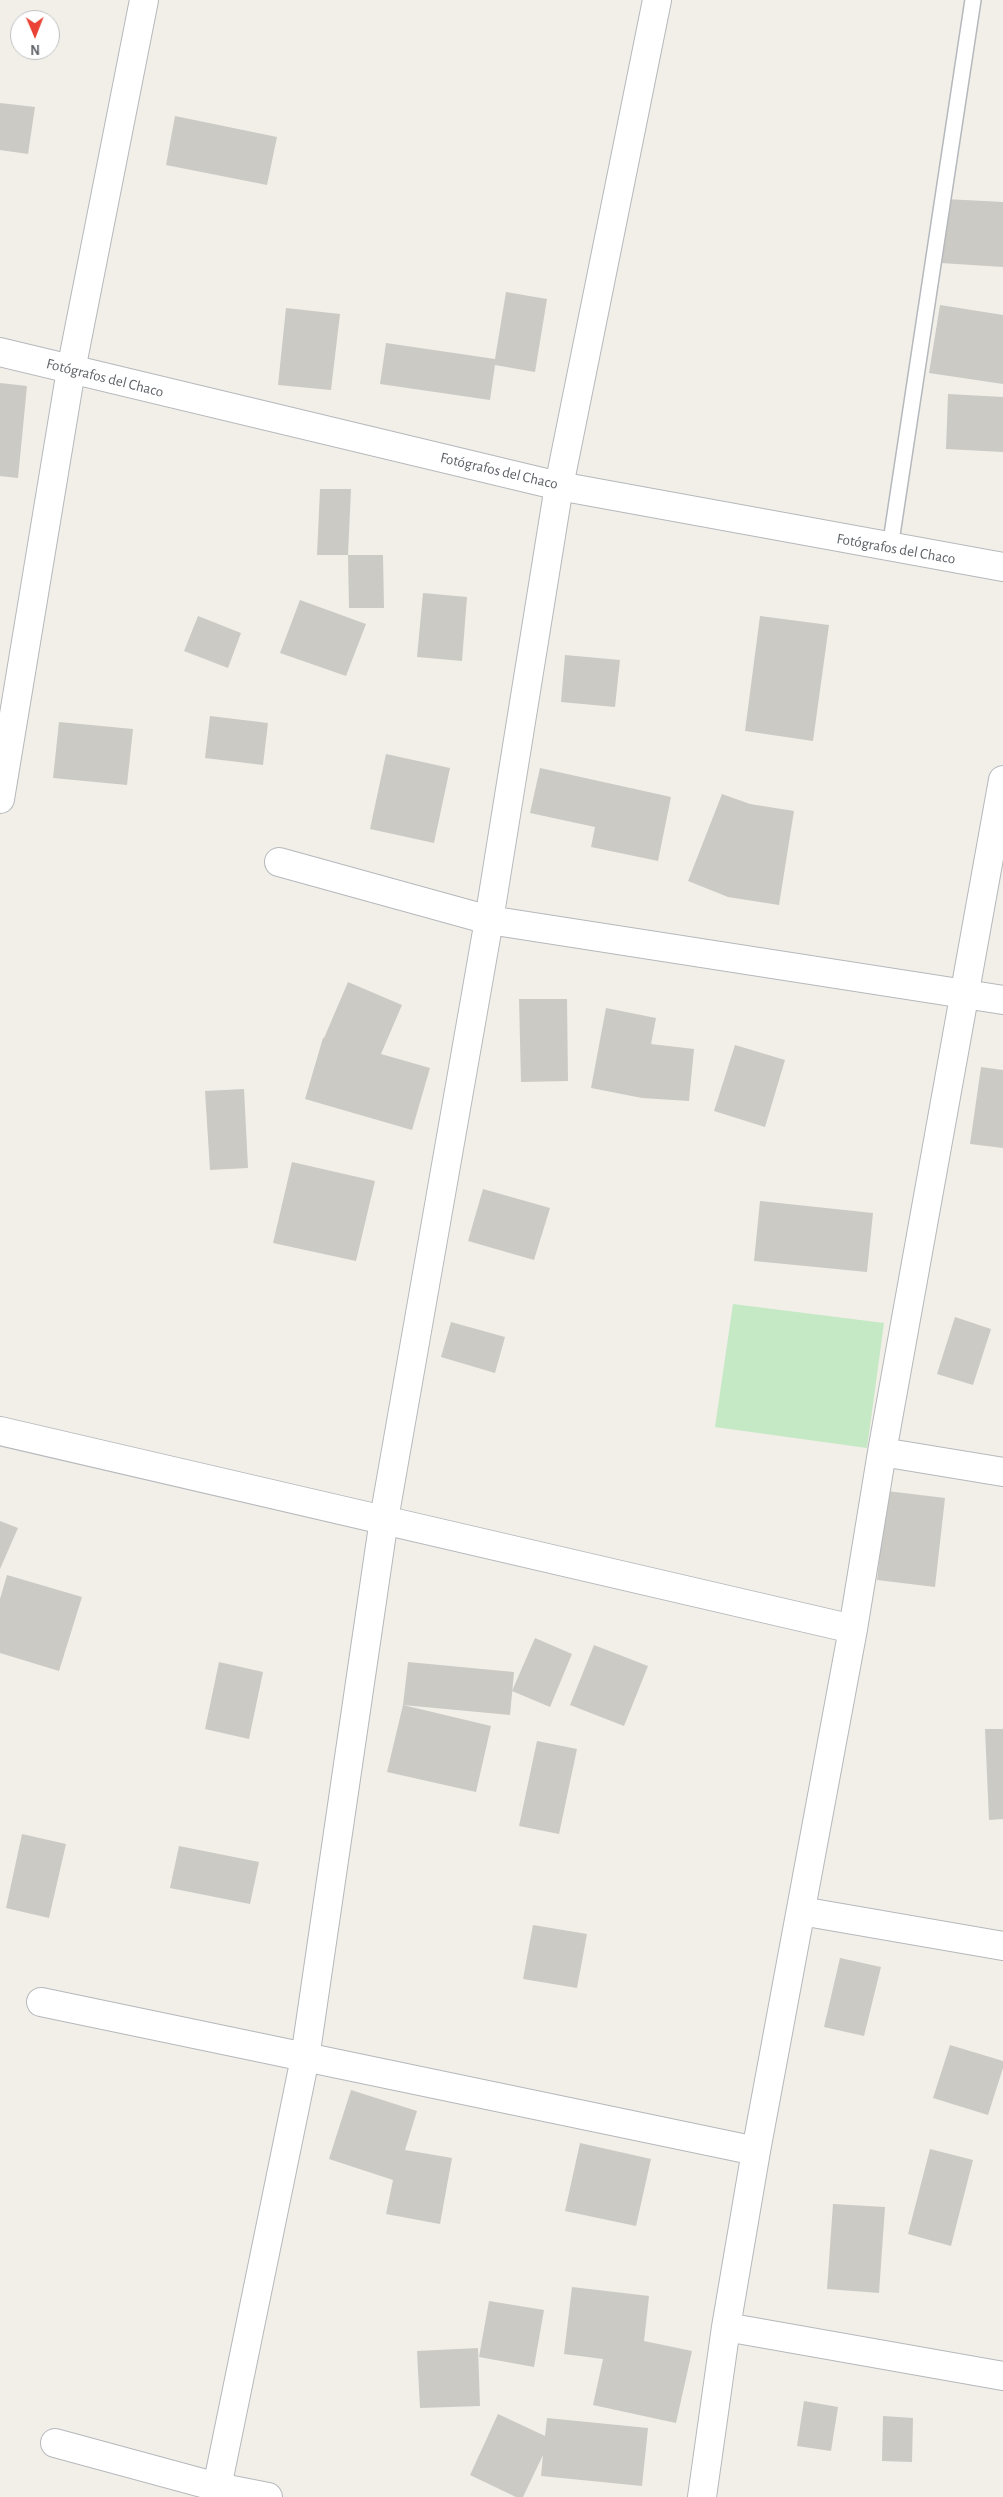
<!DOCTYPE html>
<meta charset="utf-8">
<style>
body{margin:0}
#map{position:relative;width:1003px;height:2497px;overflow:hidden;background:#f1efe8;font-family:"Alegreya Sans",sans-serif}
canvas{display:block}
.north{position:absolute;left:10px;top:10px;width:50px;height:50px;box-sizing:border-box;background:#fff;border:1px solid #bfc1c3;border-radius:50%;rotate:179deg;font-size:14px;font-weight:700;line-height:20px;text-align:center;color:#5f6368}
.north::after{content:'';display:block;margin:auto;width:18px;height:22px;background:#ea4335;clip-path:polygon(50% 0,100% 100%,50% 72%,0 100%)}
</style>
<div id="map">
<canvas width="1003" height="2497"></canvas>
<div class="north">N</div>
</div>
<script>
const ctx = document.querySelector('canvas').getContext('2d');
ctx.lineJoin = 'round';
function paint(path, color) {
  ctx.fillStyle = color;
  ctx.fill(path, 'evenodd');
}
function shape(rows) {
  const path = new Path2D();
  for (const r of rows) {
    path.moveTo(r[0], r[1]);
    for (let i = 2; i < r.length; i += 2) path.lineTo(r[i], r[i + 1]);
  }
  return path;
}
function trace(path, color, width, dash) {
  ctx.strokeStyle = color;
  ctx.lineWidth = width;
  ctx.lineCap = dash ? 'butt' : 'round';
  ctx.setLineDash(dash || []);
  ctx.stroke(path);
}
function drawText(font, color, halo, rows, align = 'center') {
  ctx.font = font + ' "Alegreya Sans",sans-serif';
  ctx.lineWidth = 4.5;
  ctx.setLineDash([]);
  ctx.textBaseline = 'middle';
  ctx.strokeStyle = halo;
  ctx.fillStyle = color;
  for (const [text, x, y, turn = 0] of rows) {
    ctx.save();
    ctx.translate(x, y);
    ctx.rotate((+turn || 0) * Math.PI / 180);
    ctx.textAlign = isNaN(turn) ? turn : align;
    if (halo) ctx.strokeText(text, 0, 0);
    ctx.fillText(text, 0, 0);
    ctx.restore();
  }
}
paint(shape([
 [733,1304,884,1323,867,1448,715,1427]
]), '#c5e8c5');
paint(shape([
 [0,103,35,107,28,154,0,150],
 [175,116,277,137,267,185,166,165],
 [945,199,1003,202,1003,267,941,263],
 [506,292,547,299,535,372,495,365,490,400,380,384,386,343,495,359],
 [940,305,1003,315,1003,384,929,373],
 [286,308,340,314,331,390,278,385],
 [0,383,27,386,18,478,0,476],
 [948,394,1003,397,1003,452,946,449],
 [320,489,351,489,348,555,317,555],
 [348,555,383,555,384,608,349,608],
 [423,593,467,597,462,661,417,657],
 [300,600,366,624,346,676,280,653],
 [198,616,241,633,228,668,184,651],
 [760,616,829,625,813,741,745,731],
 [565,655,620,660,615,707,561,702],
 [210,716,268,723,263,765,205,758],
 [59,722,133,729,127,785,53,778],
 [386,754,450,768,434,843,370,829],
 [540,768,671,797,658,861,591,847,595,827,530,813],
 [722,794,750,804,794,811,779,905,728,897,688,881],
 [348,982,402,1005,381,1054,430,1068,412,1130,305,1099,323,1038,324,1038],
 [519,999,567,999,568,1081,521,1082],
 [606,1008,656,1018,651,1044,694,1049,689,1101,642,1098,591,1088],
 [735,1045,785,1060,765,1127,714,1111],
 [981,1067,1003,1070,1003,1148,970,1144],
 [244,1089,248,1168,210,1170,205,1091],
 [292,1162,375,1181,356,1261,273,1243],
 [483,1189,550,1208,534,1260,468,1241],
 [760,1201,873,1213,867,1272,754,1261],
 [955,1317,991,1329,973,1385,937,1374],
 [451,1322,505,1337,495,1373,441,1357],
 [887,1491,945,1498,935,1587,877,1580],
 [0,1521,18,1528,0,1569],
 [7,1575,82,1597,59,1671,0,1653,0,1599],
 [535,1638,572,1654,550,1707,512,1691],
 [594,1645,648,1666,624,1726,570,1705],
 [219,1662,263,1672,249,1739,205,1729],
 [408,1662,514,1672,510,1715,403,1705],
 [403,1705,491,1726,476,1792,387,1772],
 [985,1729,1003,1729,1003,1819,989,1820],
 [537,1741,577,1749,559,1834,519,1826],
 [22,1834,66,1844,49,1918,6,1908],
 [179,1846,259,1862,250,1904,170,1888],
 [533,1925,587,1934,577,1988,523,1979],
 [840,1958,881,1967,864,2036,824,2027],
 [950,2045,1003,2061,1003,2068,988,2115,933,2098],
 [351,2090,417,2111,405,2150,452,2158,440,2224,386,2214,393,2180,329,2159],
 [580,2143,651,2159,636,2226,565,2211],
 [930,2149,973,2160,951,2246,908,2234],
 [833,2204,885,2207,879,2293,827,2289],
 [572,2287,649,2296,644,2341,692,2351,676,2423,593,2405,603,2359,564,2354],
 [489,2301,544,2310,534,2367,479,2357],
 [478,2348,480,2406,420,2408,417,2351],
 [804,2401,838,2407,831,2451,797,2446],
 [498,2414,545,2436,547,2418,648,2428,642,2486,541,2476,543,2455,523,2497,516,2497,470,2475],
 [883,2416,913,2418,912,2462,882,2461]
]), '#cccac5');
const service = shape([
 [890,548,973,0]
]);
const minor = shape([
 [0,799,71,370,144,0],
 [279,862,489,920,1003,1000],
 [0,1431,853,1629],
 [882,1452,1003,1472],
 [801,1911,1003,1946],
 [41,2002,756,2151],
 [726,2327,1003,2376],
 [55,2443,217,2487,268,2497],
 [215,2497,305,2058,384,1519,489,920,559,486,657,0],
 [702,2497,726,2327,756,2151,853,1629,882,1452,1003,780]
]);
const tertiary = shape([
 [0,352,559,486,1003,567]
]);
trace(service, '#b5b8bc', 18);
trace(minor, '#b5b8bc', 30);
trace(tertiary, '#b5b8bc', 30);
trace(service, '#fff', 15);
trace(minor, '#fff', 28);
trace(tertiary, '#fff', 28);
drawText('15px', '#5f6368', '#fff', [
 ["Fotógrafos del Chaco",105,378,14],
 ["Fotógrafos del Chaco",499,471,13],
 ["Fotógrafos del Chaco",896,549,10]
]);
</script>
